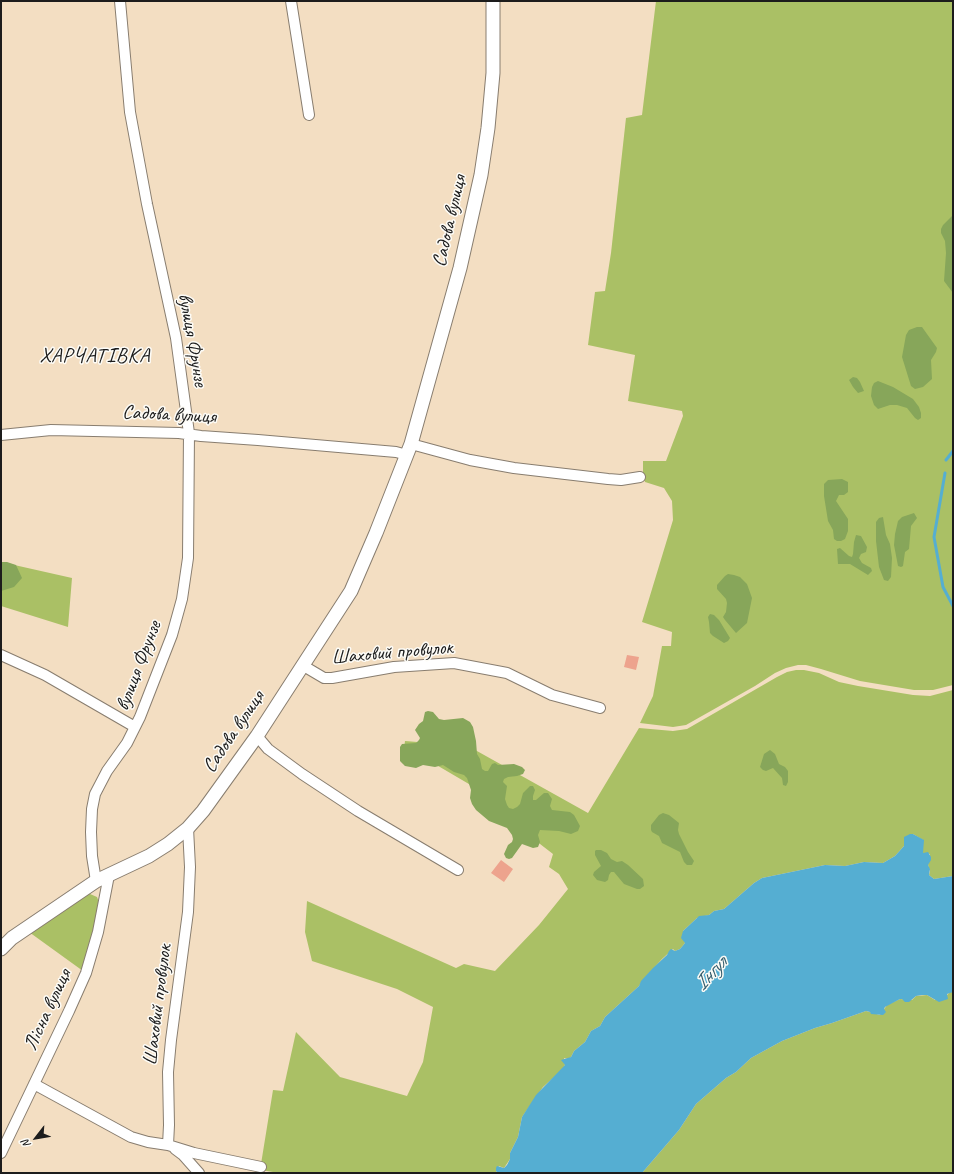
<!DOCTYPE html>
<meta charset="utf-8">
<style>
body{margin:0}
#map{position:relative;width:954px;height:1174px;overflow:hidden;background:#f3dec2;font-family:Caveat,sans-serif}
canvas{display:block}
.frame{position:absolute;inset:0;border:2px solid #1c1c1c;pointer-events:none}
.north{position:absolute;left:16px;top:1118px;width:40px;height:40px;-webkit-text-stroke:3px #fdfcf7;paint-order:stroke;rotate:239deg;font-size:11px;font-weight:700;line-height:16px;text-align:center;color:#1c1c1c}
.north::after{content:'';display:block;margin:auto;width:14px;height:18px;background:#1c1c1c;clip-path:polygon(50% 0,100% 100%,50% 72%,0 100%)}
</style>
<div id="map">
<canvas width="954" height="1174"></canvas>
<div class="frame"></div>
<div class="north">N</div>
</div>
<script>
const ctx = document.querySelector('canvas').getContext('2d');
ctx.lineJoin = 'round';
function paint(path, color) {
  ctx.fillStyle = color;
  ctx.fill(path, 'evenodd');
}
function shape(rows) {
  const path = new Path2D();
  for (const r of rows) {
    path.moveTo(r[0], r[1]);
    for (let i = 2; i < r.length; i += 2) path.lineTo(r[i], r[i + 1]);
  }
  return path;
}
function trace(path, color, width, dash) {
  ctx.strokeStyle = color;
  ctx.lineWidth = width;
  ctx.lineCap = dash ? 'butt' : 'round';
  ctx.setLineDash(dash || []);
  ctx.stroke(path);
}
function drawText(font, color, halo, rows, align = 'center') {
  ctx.font = font + ' Caveat,sans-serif';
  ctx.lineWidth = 3;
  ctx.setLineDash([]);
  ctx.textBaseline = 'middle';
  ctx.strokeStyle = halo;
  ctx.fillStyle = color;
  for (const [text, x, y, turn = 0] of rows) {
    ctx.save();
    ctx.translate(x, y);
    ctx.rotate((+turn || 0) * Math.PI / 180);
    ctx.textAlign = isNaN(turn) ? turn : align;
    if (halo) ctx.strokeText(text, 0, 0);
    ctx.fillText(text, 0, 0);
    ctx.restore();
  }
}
paint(shape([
 [656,1,953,1,953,685,933,690,914,690,860,681,821,669,806,665,798,665,786,668,775,673,755,686,686,725,673,727,640,723,653,696,662,646,671,646,672,632,642,622,673,520,672,501,664,488,645,482,643,475,643,461,666,461,683,416,682,411,628,401,635,355,588,345,595,292,605,291,611,253,626,118,642,115],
 [1,562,72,578,68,627,1,606],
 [796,670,804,670,819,673,839,682,858,686,913,695,930,696,953,690,953,876,934,879,929,875,930,871,928,865,930,854,923,853,923,840,913,834,904,842,904,846,895,856,883,863,864,862,845,866,825,865,762,878,754,883,724,909,714,911,709,915,697,918,683,931,685,943,680,949,675,951,673,949,662,959,642,981,639,986,605,1017,600,1026,591,1031,585,1042,574,1051,571,1057,568,1059,564,1058,565,1065,562,1070,543,1087,522,1117,518,1137,510,1153,510,1159,504,1168,499,1166,496,1171,498,1173,279,1173,261,1170,261,1164,273,1090,283,1091,296,1032,340,1077,407,1096,423,1062,433,1007,397,989,312,961,305,932,307,901,456,968,464,964,495,971,539,925,568,889,559,874,549,867,553,854,474,793,474,787,428,760,404,749,405,741,468,746,588,813,639,728,673,731,687,729,777,677,787,672],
 [87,894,90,894,97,897,100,905,83,971,29,932],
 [950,992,953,992,953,1173,642,1173,679,1130,696,1104,726,1078,736,1072,751,1058,782,1041,815,1028,832,1023,866,1011,880,1015,887,1005,900,999,912,1000,916,996,927,995,935,1000,947,997,947,995]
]), '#aac065');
paint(shape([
 [953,215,953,293,944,281,946,253,945,241,941,233,941,229,943,225],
 [917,327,922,327,937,348,936,352,931,360,932,379,923,387,915,389,911,386,902,357,906,335,909,330],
 [853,377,857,378,860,382,864,391,858,393,853,387,849,380],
 [878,381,893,387,913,399,919,407,921,413,921,418,918,420,915,418,907,408,897,405,890,405,878,409,874,405,871,396,872,387,874,383],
 [842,479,848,482,848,492,844,495,839,495,836,501,848,519,848,531,845,539,841,541,837,541,834,539,833,530,828,521,824,496,824,484,828,480],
 [914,513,917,518,911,526,909,549,905,552,903,566,901,567,898,566,894,545,895,534,898,521,902,517],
 [883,517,886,535,890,544,892,558,891,577,888,581,884,580,879,567,876,541,876,522,879,518],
 [856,535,861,536,867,547,866,552,861,554,859,558,862,563,871,568,872,571,868,575,850,564,838,564,837,549,840,548,849,556,852,557,853,554,854,542],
 [1,562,7,562,16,565,22,578,14,587,1,591],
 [728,574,734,575,740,577,747,584,752,598,747,623,736,633,725,620,723,617,726,612,727,603,726,599,717,589,717,585,725,576],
 [710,614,714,615,719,620,730,638,728,641,724,643,713,636,710,633,709,622,708,617],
 [428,711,433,712,439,719,444,720,463,718,470,722,473,727,476,741,477,754,480,759,482,769,485,771,488,771,492,764,495,763,498,765,514,764,522,767,525,770,523,774,517,776,508,777,504,779,503,782,507,786,505,799,507,805,509,808,513,809,517,807,520,804,523,793,530,786,533,786,535,790,533,796,533,800,536,800,544,793,548,793,552,799,550,806,552,810,570,812,574,815,580,826,578,831,571,834,559,831,540,830,538,835,540,842,538,847,533,848,522,844,512,858,509,859,506,858,504,854,508,845,512,842,513,839,512,835,507,828,489,821,476,810,472,804,470,798,471,790,467,778,464,775,454,772,443,765,435,767,423,765,416,768,405,766,400,761,400,747,402,744,416,743,419,740,420,738,415,730,419,724,423,721,425,712],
 [770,750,775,754,779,764,785,767,788,771,788,782,786,786,783,785,782,778,773,768,766,771,763,770,760,767,764,754],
 [663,813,669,815,679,823,678,830,679,834,688,852,694,861,692,865,687,865,684,862,680,852,662,843,659,836,652,832,651,830,651,825,659,815],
 [596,850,601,850,607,853,611,859,617,862,622,861,628,865,643,879,644,886,640,889,637,889,624,884,614,872,611,872,609,875,608,880,605,882,597,880,593,875,594,872,601,866,595,855,595,851]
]), '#87a65a');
paint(shape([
 [910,834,913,834,924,840,923,853,928,852,931,857,931,860,928,865,930,869,929,875,934,879,953,876,953,992,947,994,948,999,939,1002,927,995,922,995,916,996,909,1002,905,1002,902,999,900,999,885,1007,884,1009,886,1012,883,1015,871,1014,870,1012,866,1011,832,1023,815,1028,782,1041,751,1058,736,1072,726,1078,696,1104,679,1130,642,1173,498,1173,496,1171,496,1168,497,1166,504,1168,507,1165,510,1159,510,1153,518,1137,522,1117,536,1095,565,1065,561,1060,571,1057,574,1051,585,1042,591,1031,600,1026,605,1017,639,986,641,981,653,968,667,955,669,951,671,949,675,951,680,949,685,943,681,938,683,931,697,918,699,916,709,915,714,911,724,909,754,883,762,878,825,865,845,866,864,862,883,863,895,856,904,846,904,837]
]), '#55aed2');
trace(shape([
 [946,460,953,451],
 [945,473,934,537,943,587,953,606]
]), '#55aed2', 3);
paint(shape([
 [627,655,639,657,636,670,624,667],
 [501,860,513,869,504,882,491,873]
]), '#eda38d');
const minor = shape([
 [291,1,309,115],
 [1,435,51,430,179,433,201,436,258,440,396,452,407,455],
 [411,444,470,460,514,468,608,479,621,480,640,477],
 [1,655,45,675,135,727],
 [302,665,324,678,332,678,394,667,454,663,507,673,552,695,600,708],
 [257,736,268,749,302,774,358,811,458,870],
 [96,881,92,856,91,832,92,809,95,794,107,771,127,743,140,717,172,635,182,599,188,558,189,433,176,338,147,204,130,112,120,1],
 [34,1084,131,1137,148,1142,168,1145,194,1153,261,1167],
 [168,1145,169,1125,168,1072,171,1040,188,912,190,867,188,828],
 [175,1149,183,1155,199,1173],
 [1,1153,69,1011,86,973,98,932,109,875]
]);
const tertiary = shape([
 [1,949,12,938,96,881,149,856,168,844,188,828,203,811,257,736,351,591,376,533,411,444,460,268,481,175,488,128,493,73,493,1]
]);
trace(minor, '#887d6f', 12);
trace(tertiary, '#887d6f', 15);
trace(minor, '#fff', 10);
trace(tertiary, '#fff', 13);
drawText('20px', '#1c1c1c', '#fdfcf7', [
 ["Садова вулиця",450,221,-77],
 ["вулиця Фрунзе",192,340,80],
 ["Садова вулиця",169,415,3],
 ["Шаховий провулок",392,653,-5],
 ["вулиця Фрунзе",139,666,-69],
 ["Садова вулиця",234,732,-56],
 ["Шаховий провулок",158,1005,-83],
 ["Лісна вулиця",48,1010,-65]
]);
ctx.letterSpacing = '1px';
drawText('21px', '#1c1c1c', '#fdfcf7', [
 ["ХАРЧАТІВКА",95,356]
]);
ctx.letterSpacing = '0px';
drawText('italic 21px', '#365e6e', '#fdfcf7', [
 ["Інгул",711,974,-47]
]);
</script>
